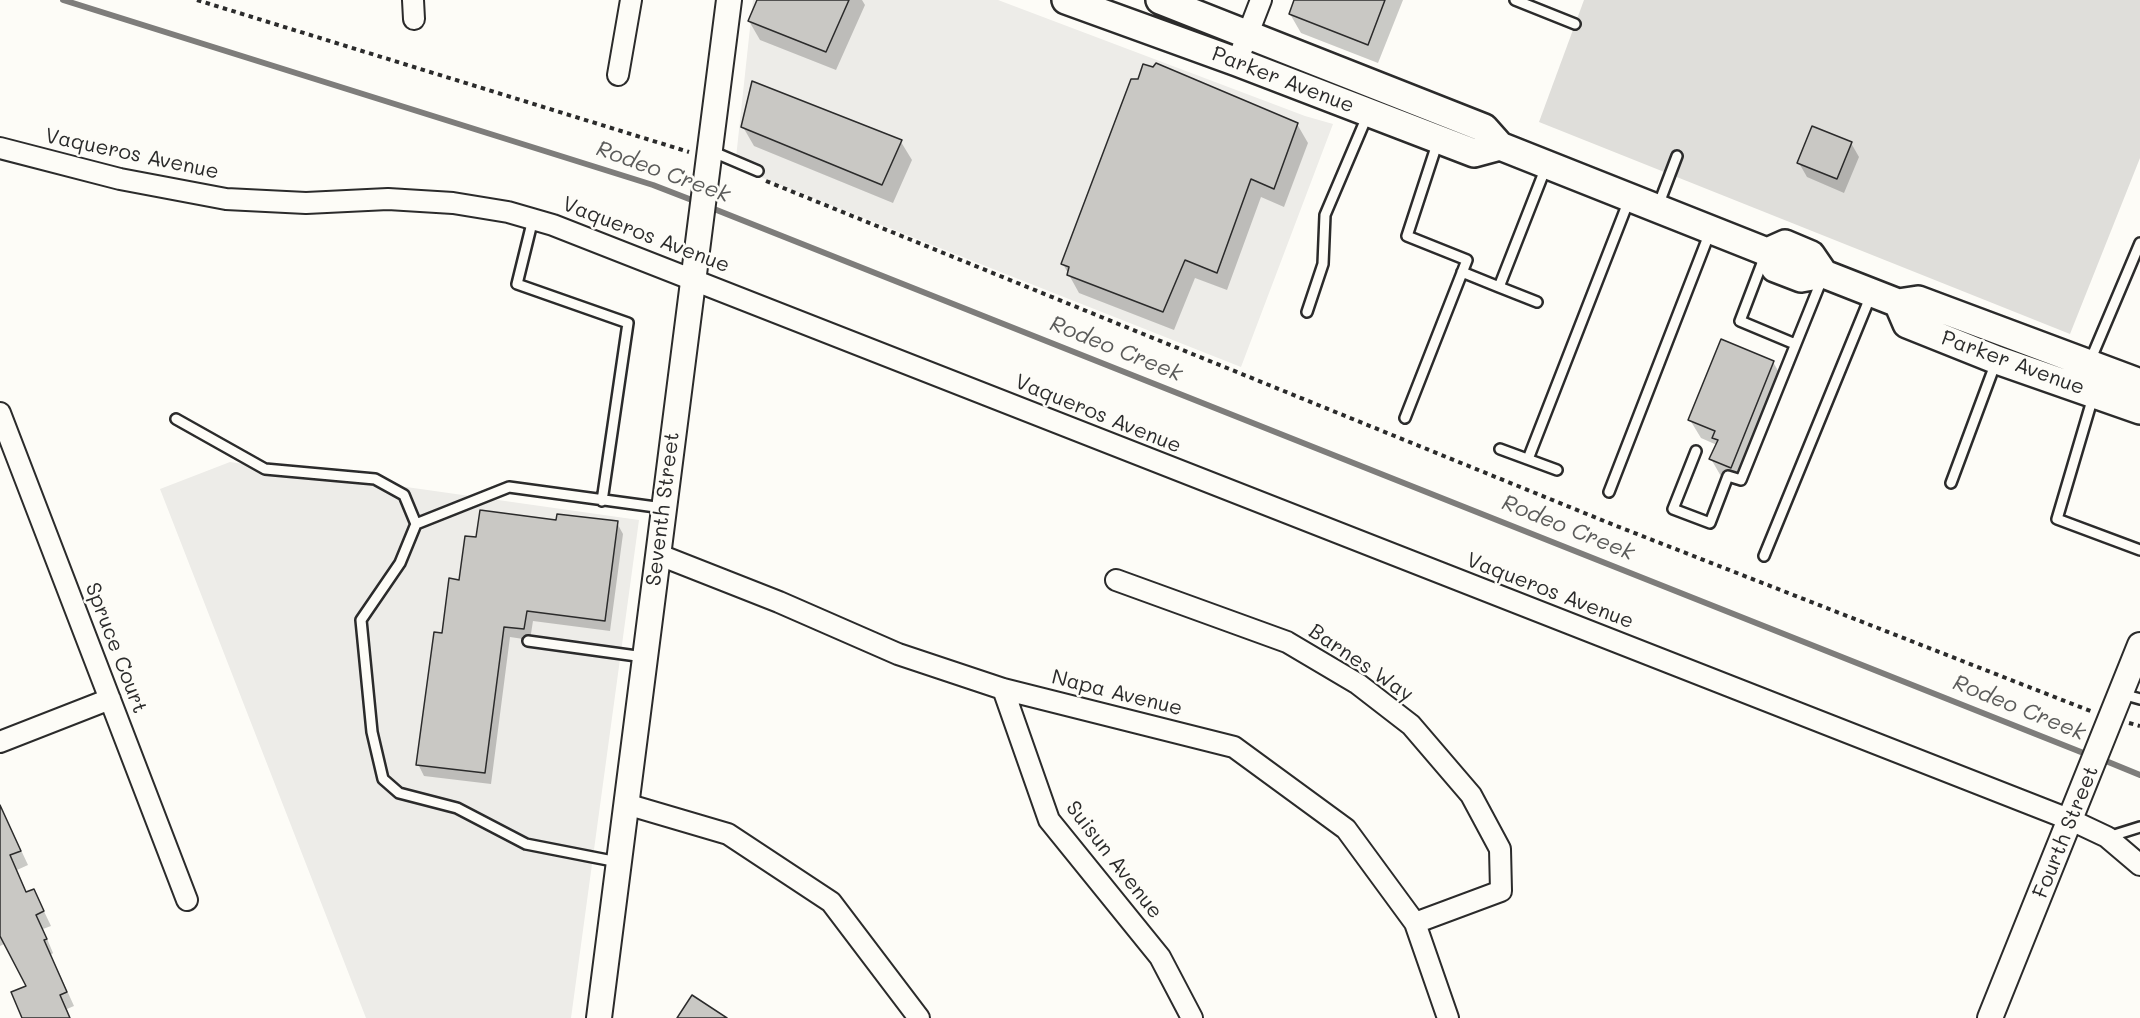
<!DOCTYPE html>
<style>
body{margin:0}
canvas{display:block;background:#fdfcf7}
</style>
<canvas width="2140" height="1018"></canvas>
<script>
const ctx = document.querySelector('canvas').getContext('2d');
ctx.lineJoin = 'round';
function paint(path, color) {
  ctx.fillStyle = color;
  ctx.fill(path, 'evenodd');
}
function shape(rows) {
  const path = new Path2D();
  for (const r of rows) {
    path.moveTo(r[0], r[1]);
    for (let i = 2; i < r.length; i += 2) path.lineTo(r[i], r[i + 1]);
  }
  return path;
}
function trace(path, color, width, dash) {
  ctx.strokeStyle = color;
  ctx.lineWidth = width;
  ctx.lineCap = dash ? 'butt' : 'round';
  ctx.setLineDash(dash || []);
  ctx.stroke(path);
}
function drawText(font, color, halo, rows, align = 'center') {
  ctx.font = font + ' Mali,sans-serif';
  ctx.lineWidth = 5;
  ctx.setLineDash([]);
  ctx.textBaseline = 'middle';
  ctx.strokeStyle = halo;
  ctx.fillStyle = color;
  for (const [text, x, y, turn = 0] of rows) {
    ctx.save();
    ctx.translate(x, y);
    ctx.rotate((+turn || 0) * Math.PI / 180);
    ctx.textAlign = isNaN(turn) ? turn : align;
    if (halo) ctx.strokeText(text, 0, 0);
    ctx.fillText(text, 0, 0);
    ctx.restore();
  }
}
paint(shape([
 [753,0,998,0,1305,116,1333,124,1241,367,735,167],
 [230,462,639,520,571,1018,366,1018,160,489]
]), '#edece8');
paint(shape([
 [1584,0,2140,0,2140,158,2070,334,1539,122]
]), '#dfdeda');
paint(shape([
 [758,0,862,0,865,5,836,70,760,40,749,21],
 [1296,0,1403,0,1378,63,1301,33,1290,14],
 [753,83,901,142,912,160,893,203,754,146,743,127],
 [1297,124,1308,143,1284,207,1261,197,1227,290,1195,278,1174,330,1079,293,1063,264],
 [1851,143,1859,157,1844,193,1807,177,1799,163],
 [1773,362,1784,381,1741,486,1722,478,1711,459,1717,445,1701,438,1690,420],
 [558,522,617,523,623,534,610,631,533,621,530,640,510,637,491,784,424,776,418,764,443,635,477,539],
 [0,805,28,865,17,870,27,894,41,905,51,926,43,929,53,953,51,955,74,1006,67,1009,70,1018,23,1018,28,986,6,943,0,946]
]), '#0003');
trace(shape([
 [63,0,653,185,697,202],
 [709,207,2091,756],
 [2101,759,2140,775]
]), '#7e7d7b', 6);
const building = shape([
 [757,0,849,0,826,52,748,21,757,0],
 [1294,0,1385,0,1368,45,1289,14,1294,0],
 [1156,63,1298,123,1274,189,1251,179,1217,273,1185,260,1163,312,1067,275,1069,267,1061,264,1131,79,1138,79,1143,64,1153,67,1156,63],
 [752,81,902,140,882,185,741,127,752,81],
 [1812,126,1852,142,1837,179,1797,163,1812,126],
 [1721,339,1774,361,1731,468,1709,459,1718,440,1712,438,1715,431,1688,420,1721,339],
 [480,510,556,520,557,514,618,521,605,621,527,611,524,629,504,627,485,773,416,765,434,632,442,633,449,578,459,580,465,536,476,537,480,510],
 [0,805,21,851,10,855,26,892,34,889,44,911,36,915,47,939,44,940,67,992,60,995,70,1018,22,1018,11,992,26,986,0,936,0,805],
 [692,995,727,1018,677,1018,692,995]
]);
paint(building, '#c9c8c4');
trace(building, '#2b2b2b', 1.5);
const service = shape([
 [1515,0,1575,24],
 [711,151,758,171],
 [1658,206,1677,156],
 [533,219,517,284,628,323,602,501],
 [1764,258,1740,321,1795,344],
 [1462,272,1499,287],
 [1537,302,1499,287,1546,167],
 [1307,312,1323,264,1325,215,1368,114],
 [2090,361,2140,243],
 [2093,397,2057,519,2140,550],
 [1405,418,1467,260,1407,236,1438,141],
 [176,419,265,469,375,479,404,495,416,524],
 [1500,449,1557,470],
 [1696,451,1673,509,1710,523,1728,476,1741,480,1822,279],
 [1528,459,1629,200],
 [1951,483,1996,362],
 [1609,492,1710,232],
 [1764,556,1871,295],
 [528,641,644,657],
 [2122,694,2140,699],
 [2108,837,2140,827],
 [618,862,526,844,457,808,399,793,383,779,372,732,361,620,400,563,416,524,509,487,663,508]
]);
const minor = shape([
 [413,0,414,19],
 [1237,62,1261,0],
 [618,75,631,0],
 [0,148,120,179,226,199,306,203,388,199,453,203,508,212,553,225,2071,820,2107,837,2140,865],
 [0,413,187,900],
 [657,554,779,602,898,654,1003,689,1234,747,1346,829,1415,923,1448,1018],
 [1116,580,1287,642,1358,684,1411,725,1471,795,1500,849,1501,891,1415,923],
 [1003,689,1049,820,1160,957,1192,1018],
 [0,742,110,699],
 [626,804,728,834,831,902,919,1018]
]);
const tertiary = shape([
 [599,1018,729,0],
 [1990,1018,2140,645]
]);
const secondary = shape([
 [1066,0,1237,62,1474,153,1500,146],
 [1160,0,1484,128,1500,146,1767,252,1775,268,1801,278,1824,274,1898,303,1918,300,2140,383],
 [1767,252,1785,244,1811,255,1824,274],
 [1898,303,1907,324,1997,360,2140,410]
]);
trace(service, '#2b2b2b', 14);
trace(minor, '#2b2b2b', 24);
trace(tertiary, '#2b2b2b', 28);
trace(secondary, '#2b2b2b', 32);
trace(shape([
 [197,0,689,152],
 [766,181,1614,525,2093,712],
 [2129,723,2140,726]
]), '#2b2b2b', 4, [4.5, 4.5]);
trace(service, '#fdfcf7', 9);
trace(minor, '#fdfcf7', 20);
trace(tertiary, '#fdfcf7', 24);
trace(secondary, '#fdfcf7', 27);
drawText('21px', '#2b2b2b', '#fdfcf7', [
 ["Parker Avenue",1283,80,21],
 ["Vaqueros Avenue",132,154,12],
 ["Vaqueros Avenue",646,235,21],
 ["Parker Avenue",2013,363,20],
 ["Vaqueros Avenue",1098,414,22],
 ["Seventh Street",663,509,-83],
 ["Vaqueros Avenue",1550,591,21],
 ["Spruce Court",116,648,69],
 ["Barnes Way",1361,663,34],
 ["Napa Avenue",1117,693,14],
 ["Fourth Street",2066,832,-68],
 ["Suisun Avenue",1114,860,52]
]);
drawText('italic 22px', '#5b5b5a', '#fdfcf7', [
 ["Rodeo Creek",663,172,20],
 ["Rodeo Creek",1116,349,22],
 ["Rodeo Creek",1568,528,22],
 ["Rodeo Creek",2019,708,22]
]);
</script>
